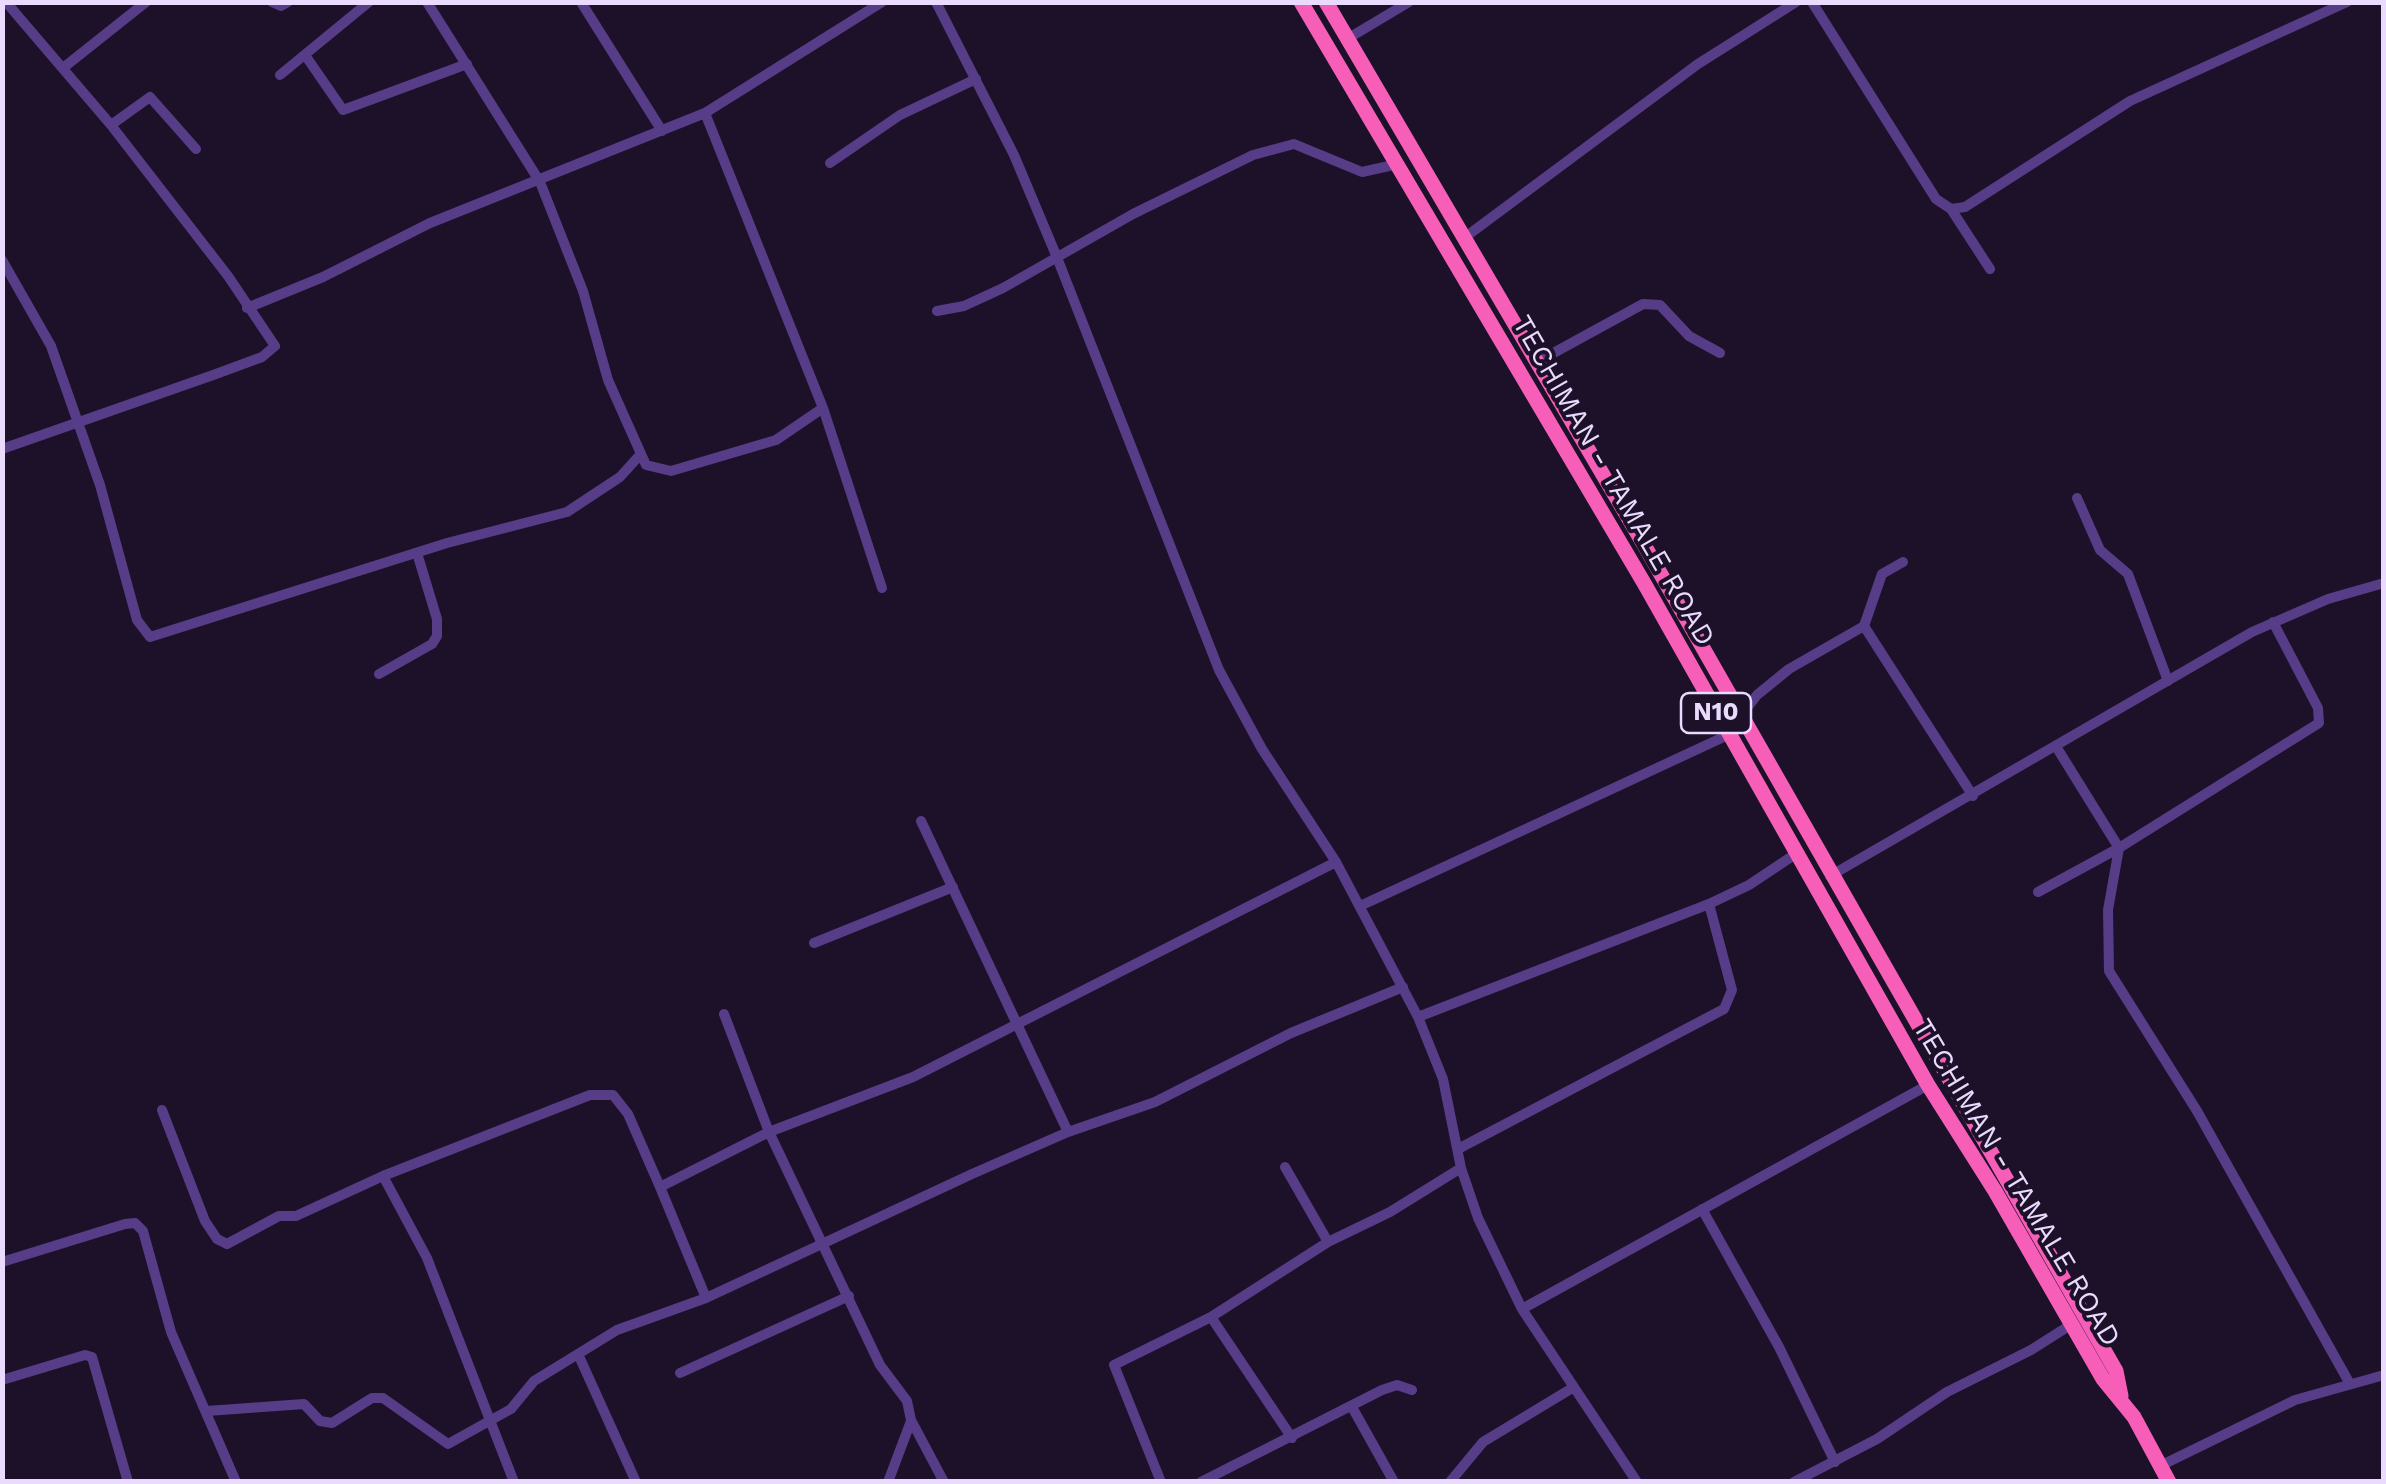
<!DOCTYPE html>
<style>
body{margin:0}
#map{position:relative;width:2386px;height:1484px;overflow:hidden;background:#1d112a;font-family:"Work Sans",sans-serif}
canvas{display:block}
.frame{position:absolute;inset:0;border:5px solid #eadbfe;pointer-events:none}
</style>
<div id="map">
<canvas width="2386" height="1484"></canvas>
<div class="frame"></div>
</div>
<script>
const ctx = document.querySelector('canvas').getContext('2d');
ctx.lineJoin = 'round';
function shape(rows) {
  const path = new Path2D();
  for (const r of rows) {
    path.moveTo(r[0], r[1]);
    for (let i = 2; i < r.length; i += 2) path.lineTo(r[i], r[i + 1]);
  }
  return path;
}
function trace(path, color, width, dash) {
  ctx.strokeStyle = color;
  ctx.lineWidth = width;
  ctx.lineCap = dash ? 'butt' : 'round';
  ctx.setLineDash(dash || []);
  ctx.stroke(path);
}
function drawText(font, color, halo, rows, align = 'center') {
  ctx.font = font + ' "Work Sans",sans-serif';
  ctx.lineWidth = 8;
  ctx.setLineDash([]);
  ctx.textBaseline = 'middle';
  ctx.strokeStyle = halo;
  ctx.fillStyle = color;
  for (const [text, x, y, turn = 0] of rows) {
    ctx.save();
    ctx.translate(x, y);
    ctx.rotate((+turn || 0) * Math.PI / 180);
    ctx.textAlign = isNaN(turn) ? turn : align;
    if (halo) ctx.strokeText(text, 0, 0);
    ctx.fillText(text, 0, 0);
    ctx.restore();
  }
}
trace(shape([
 [272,2,281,6,288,2],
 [427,2,540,182,583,291,608,380,646,465,671,471,776,440,823,408],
 [581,2,662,131],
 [936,2,1014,155,1056,255,1219,670,1262,749,1336,862,1418,1017,1443,1079,1461,1168,1478,1218,1522,1309,1637,1482],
 [1812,2,1936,199,1951,209,1965,207,2130,101,2347,2],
 [1347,39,1409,2],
 [305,55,343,110,467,64],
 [63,68,146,2],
 [280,75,369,2],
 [705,113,823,408,882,588],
 [111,125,150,97,196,149],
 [830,163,900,115,976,79],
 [1951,209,1990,269],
 [1464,238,1698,64,1796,2],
 [2,260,51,346,100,485,137,620,150,637,447,543,567,512,620,477,639,456],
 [247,308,323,277,430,223,705,113,882,2],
 [937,311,964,306,1003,288,1133,214,1253,155,1294,144,1362,172,1398,164],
 [1537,362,1643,304,1660,305,1689,336,1720,353],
 [2,449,216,374,262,357,275,346,228,276,111,125,6,2],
 [2077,498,2100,550,2128,574,2168,681],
 [1864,626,1973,796],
 [379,674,432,644,437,636,437,619,417,553],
 [1740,717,1757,695,1789,669,1864,626,1882,574,1903,562],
 [2057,748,2119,848,2108,910,2109,971,2197,1111,2350,1384],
 [921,821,1068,1132],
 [1830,876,2252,632,2328,599,2384,583],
 [2038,892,2119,848,2319,723,2318,708,2273,622],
 [1360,906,1728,735],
 [814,943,953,887],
 [724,1014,769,1132,880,1365,907,1401,911,1420,944,1482],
 [1418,1017,1709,904,1749,885,1797,853],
 [162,1110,205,1221,217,1239,227,1244,279,1216,296,1216,383,1176,590,1095,613,1095,628,1114,660,1187],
 [1458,1149,1724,1009,1732,990,1709,904],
 [1285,1167,1328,1242],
 [383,1176,427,1258,514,1482],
 [1702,1209,1779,1347,1835,1462],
 [2,1262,125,1224,135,1223,143,1231,171,1332,236,1482],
 [706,1298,660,1187,769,1132,913,1077,1336,862],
 [1522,1309,1928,1085],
 [1211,1317,1292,1438],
 [578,1354,636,1482],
 [680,1373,849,1296],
 [2,1380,85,1355,92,1357,128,1482],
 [1352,1407,1394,1482],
 [207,1411,304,1404,320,1421,332,1423,372,1398,383,1398,448,1444,511,1409,534,1381,617,1330,706,1298,972,1174,1068,1132,1155,1102,1291,1033,1403,987],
 [2160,1466,2295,1400,2384,1375],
 [888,1482,911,1421],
 [1161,1482,1114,1365,1211,1317,1328,1242,1390,1212,1461,1168],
 [1201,1482,1382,1390,1397,1385,1412,1390],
 [1450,1482,1483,1442,1574,1387],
 [1794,1482,1877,1439,1947,1392,2031,1350,2072,1324]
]), '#573d88', 10);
trace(shape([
 [1301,2,1644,583,1928,1085,1995,1191,2103,1379,2134,1417,2169,1482],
 [1326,2,1643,543,2116,1371,2121,1396]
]), '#f75eb8', 15);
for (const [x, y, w] of [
 [1716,713,70]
]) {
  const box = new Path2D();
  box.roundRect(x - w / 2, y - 20, w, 40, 8);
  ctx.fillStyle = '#1d112a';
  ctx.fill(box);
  trace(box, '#eadbfe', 2.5);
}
drawText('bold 25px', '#eadbfe', null, [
 ["N10",1716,713]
]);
drawText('28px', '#eadbfe', '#1d112a', [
 ["TECHIMAN - TAMALE ROAD",1613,481,60],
 ["TECHIMAN - TAMALE ROAD",2016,1183,59]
]);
</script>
